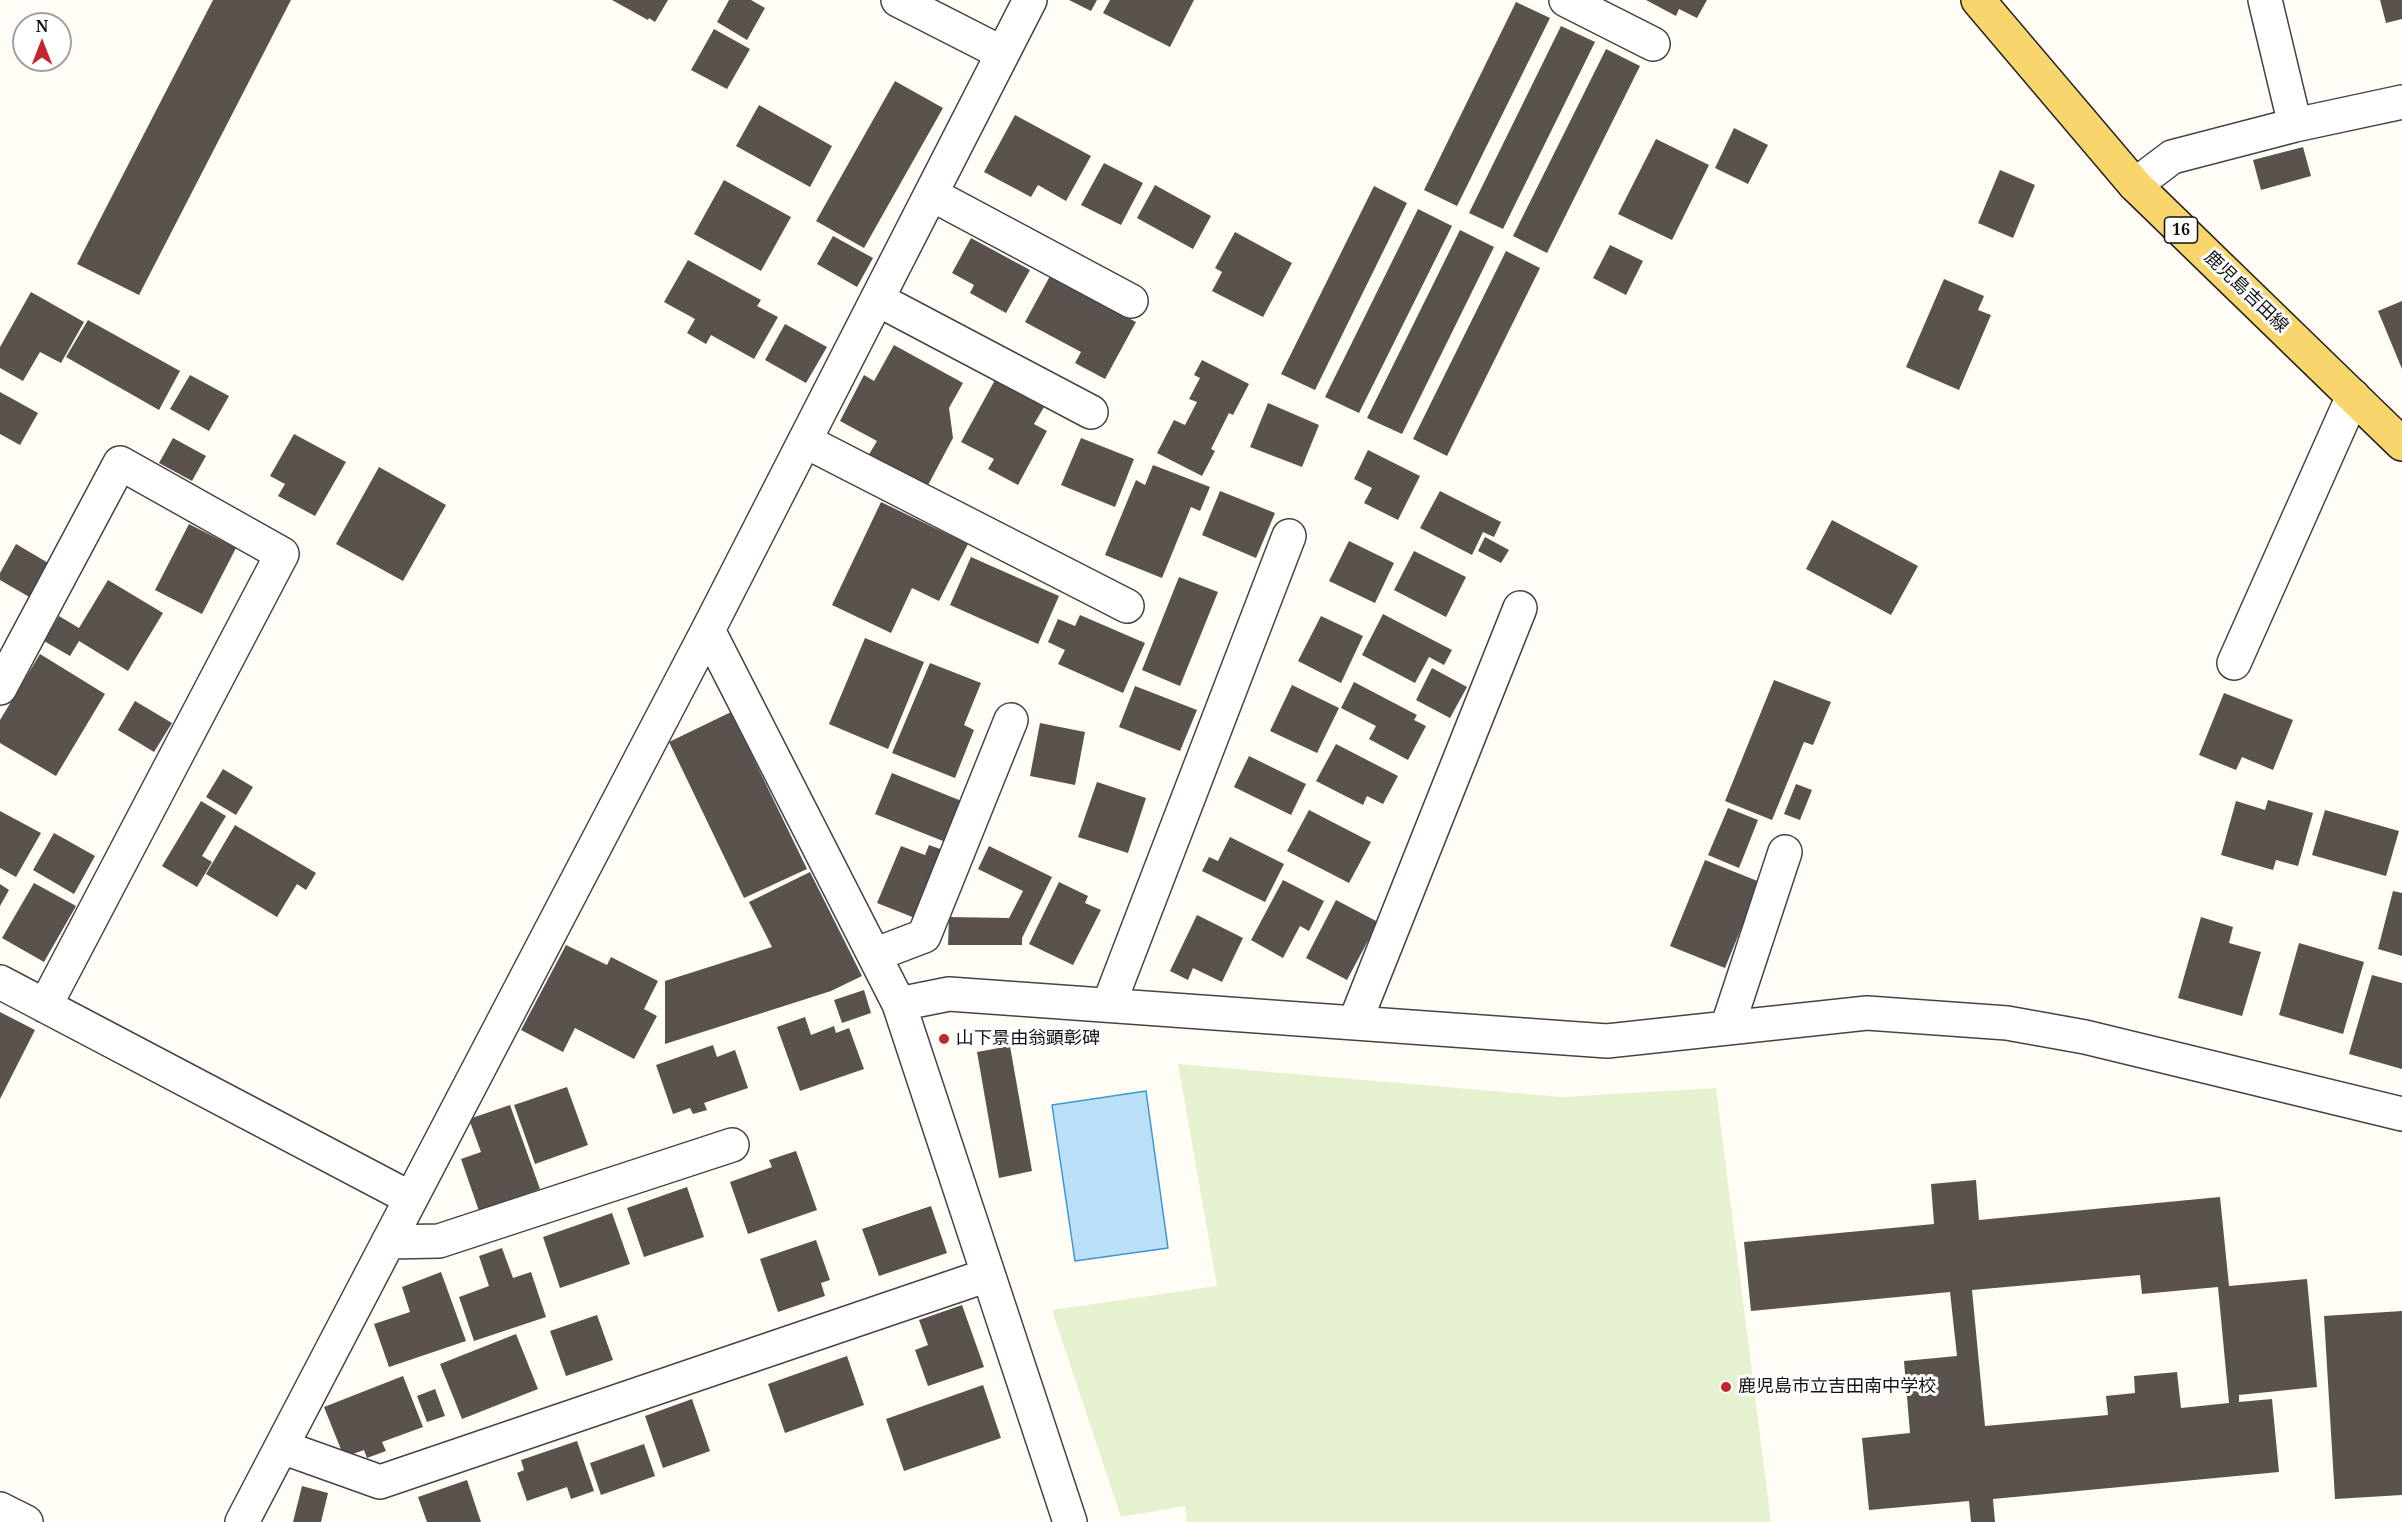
<!DOCTYPE html>
<meta charset="utf-8">
<style>
body{margin:0}
#map{position:relative;width:2402px;height:1522px;overflow:hidden;background:#fffdf5;font-family:"Noto Serif",serif}
canvas{display:block}
.north{position:absolute;left:12px;top:12px;width:60px;height:60px;box-sizing:border-box;background:#fff;border:2px solid #a0a0a0;border-radius:50%;rotate:0deg;font-size:16px;font-weight:700;line-height:24px;text-align:center;color:#111}
.north::after{content:'';display:block;margin:auto;width:21px;height:27px;background:#c4262e;clip-path:polygon(50% 0,100% 100%,50% 72%,0 100%)}
</style>
<div id="map">
<canvas width="2402" height="1522"></canvas>
<div class="north">N</div>
</div>
<script>
const ctx = document.querySelector('canvas').getContext('2d');
ctx.lineJoin = 'round';
function paint(path, color) {
  ctx.fillStyle = color;
  ctx.fill(path, 'evenodd');
}
function shape(rows) {
  const path = new Path2D();
  for (const r of rows) {
    path.moveTo(r[0], r[1]);
    for (let i = 2; i < r.length; i += 2) path.lineTo(r[i], r[i + 1]);
  }
  return path;
}
function trace(path, color, width, dash) {
  ctx.strokeStyle = color;
  ctx.lineWidth = width;
  ctx.lineCap = dash ? 'butt' : 'round';
  ctx.setLineDash(dash || []);
  ctx.stroke(path);
}
function drawText(font, color, halo, rows, align = 'center') {
  ctx.font = font + ' "Noto Serif","Noto Sans JP",serif';
  ctx.lineWidth = 6;
  ctx.setLineDash([]);
  ctx.textBaseline = 'middle';
  ctx.strokeStyle = halo;
  ctx.fillStyle = color;
  for (const [text, x, y, turn = 0] of rows) {
    ctx.save();
    ctx.translate(x, y);
    ctx.rotate((+turn || 0) * Math.PI / 180);
    ctx.textAlign = isNaN(turn) ? turn : align;
    if (halo) ctx.strokeText(text, 0, 0);
    ctx.fillText(text, 0, 0);
    ctx.restore();
  }
}
paint(shape([
 [1178,1064,1563,1097,1716,1088,1771,1522,1187,1522,1185,1506,1121,1517,1052,1310,1217,1286]
]), '#e6f2cf');
const water = shape([
 [1146,1091,1168,1248,1075,1261,1052,1105,1146,1091]
]);
paint(water, '#b9e0f7');
trace(water, '#3f96cf', 1.5);
paint(shape([
 [213,0,291,0,139,295,77,264],
 [612,0,668,0,655,22,649,18,648,20],
 [729,0,751,0,765,8,747,40,717,22],
 [1069,0,1097,0,1091,11],
 [1110,0,1194,0,1170,47,1103,13],
 [1646,0,1707,0,1697,18,1679,9,1676,16],
 [2380,0,2402,0,2402,19,2386,23],
 [1516,2,1550,18,1457,206,1424,190],
 [1561,26,1595,42,1503,229,1469,213],
 [714,29,750,49,727,89,691,70],
 [1606,49,1640,66,1547,253,1513,236],
 [895,81,943,108,864,248,816,221],
 [759,105,832,146,810,187,736,146],
 [1015,115,1091,156,1066,201,1038,185,1031,197,984,172],
 [1734,128,1768,145,1748,184,1715,168],
 [1656,139,1709,165,1672,240,1618,214],
 [2303,147,2311,176,2261,190,2253,160],
 [1104,163,1143,183,1121,225,1081,205],
 [2000,170,2035,185,2013,238,1978,223],
 [724,180,791,217,761,271,694,234],
 [1155,185,1211,216,1193,249,1137,218],
 [1374,186,1407,203,1315,390,1281,374],
 [1418,209,1452,226,1359,413,1325,397],
 [1460,230,1494,247,1402,434,1367,418],
 [1235,232,1292,263,1263,317,1212,291,1222,272,1215,268],
 [833,236,873,258,857,287,817,264],
 [971,238,1030,270,1006,313,970,293,974,285,952,273],
 [1610,245,1643,261,1626,295,1593,278],
 [1506,251,1540,268,1447,456,1413,439],
 [688,260,761,300,757,306,778,317,754,359,711,335,706,344,687,333,695,319,664,302],
 [1050,276,1136,322,1105,379,1075,363,1081,352,1025,322],
 [1944,279,1984,296,1978,310,1991,315,1959,390,1906,367],
 [31,292,84,322,61,363,40,352,23,381,0,368,0,347],
 [2402,301,2402,369,2378,311],
 [88,320,180,371,159,410,66,357],
 [785,324,827,347,806,383,765,360],
 [894,345,963,383,949,408,953,438,927,487,868,456,877,441,840,421,864,375,874,381],
 [1202,360,1249,384,1233,415,1229,413,1211,449,1215,451,1202,476,1157,453,1174,420,1185,425,1197,402,1189,399,1200,378,1194,375],
 [190,375,229,396,209,431,170,409],
 [995,380,1044,407,1034,424,1047,431,1018,485,988,469,994,459,961,442],
 [0,392,38,413,20,445,0,434],
 [1268,403,1319,425,1302,467,1250,447],
 [294,434,346,462,315,516,278,496,285,484,270,476],
 [173,438,206,456,192,481,159,463],
 [1081,438,1134,459,1115,507,1061,485],
 [1368,450,1420,476,1398,520,1364,503,1372,488,1354,479],
 [1153,465,1210,487,1200,511,1191,507,1162,578,1105,555,1136,480,1145,485],
 [379,467,446,505,403,581,336,544],
 [1220,491,1275,513,1256,558,1202,535],
 [1440,491,1501,522,1494,537,1483,532,1472,555,1420,528],
 [881,502,968,544,939,601,912,588,891,633,832,605],
 [1832,520,1918,566,1891,615,1806,569],
 [189,524,236,548,202,614,155,590],
 [1485,537,1509,550,1501,563,1478,551],
 [1349,541,1394,563,1375,603,1329,581],
 [16,544,50,564,31,598,0,580,0,573],
 [1414,551,1466,577,1446,617,1394,590],
 [971,557,1059,596,1038,644,950,605],
 [1179,577,1218,592,1180,686,1142,670],
 [108,580,163,613,128,671,79,641,70,656,44,641,59,616,79,628],
 [1383,614,1452,650,1444,665,1429,657,1415,683,1362,655],
 [1080,615,1145,643,1123,693,1058,664,1065,650,1048,642,1058,619,1075,626],
 [1321,616,1363,636,1341,683,1298,661],
 [865,638,924,662,888,749,829,724],
 [40,654,105,694,56,776,0,743,0,720],
 [930,663,981,683,964,725,974,730,955,778,892,753],
 [1432,668,1467,687,1450,718,1416,700],
 [1774,680,1831,702,1813,745,1804,742,1772,820,1725,801],
 [1354,682,1417,715,1414,720,1426,726,1408,760,1369,739,1376,726,1341,708],
 [1292,685,1339,708,1317,753,1270,731],
 [1135,686,1197,710,1180,751,1119,727],
 [2224,693,2293,720,2273,770,2242,757,2236,770,2199,755],
 [135,701,172,723,154,752,118,730],
 [731,712,807,869,744,898,669,742],
 [1040,723,1085,732,1075,785,1030,776],
 [1336,744,1398,776,1383,804,1367,796,1363,805,1316,781],
 [1249,756,1306,784,1291,815,1234,787],
 [223,769,253,787,236,815,206,797],
 [892,773,964,802,948,843,875,814],
 [1097,782,1146,798,1128,853,1078,837],
 [1796,784,1812,790,1800,820,1784,814],
 [2268,800,2313,813,2298,866,2276,860,2273,870,2221,855,2236,801,2265,810],
 [201,801,226,816,202,856,212,862,197,887,162,866],
 [1728,808,1758,820,1739,868,1708,855],
 [1309,810,1371,842,1349,883,1287,851],
 [2325,810,2399,831,2386,876,2312,855],
 [0,811,41,833,16,877,0,868],
 [235,825,316,873,306,890,297,884,277,917,206,874],
 [54,833,95,856,74,894,33,870],
 [1230,837,1284,864,1265,902,1202,871,1209,857,1218,861],
 [929,845,943,850,915,918,877,903,901,846,925,855],
 [989,846,1052,877,1022,938,1022,945,948,945,949,917,1009,918,1023,891,978,869],
 [1705,860,1760,882,1725,968,1670,946],
 [810,872,862,976,831,991,665,1044,665,981,772,947,749,902],
 [1283,880,1324,901,1309,931,1300,926,1283,958,1251,940],
 [1059,882,1088,896,1085,903,1101,910,1073,965,1029,944],
 [34,883,76,906,44,962,2,938],
 [0,884,9,890,0,906],
 [2393,891,2402,893,2402,956,2378,949],
 [1336,900,1378,922,1347,980,1306,958],
 [1197,915,1243,938,1222,982,1193,968,1188,980,1170,971],
 [2201,917,2233,927,2229,943,2261,952,2242,1016,2178,998],
 [2299,943,2364,962,2343,1034,2279,1015],
 [566,945,607,965,611,957,658,981,644,1009,657,1016,634,1059,575,1028,563,1052,521,1030],
 [2372,975,2402,983,2402,1069,2349,1054],
 [864,990,871,1013,842,1023,834,1000],
 [0,1012,35,1030,0,1099],
 [805,1017,811,1035,834,1026,836,1033,849,1028,864,1069,800,1091,777,1027],
 [713,1045,717,1057,735,1050,748,1088,704,1103,707,1110,693,1114,690,1108,673,1114,656,1065],
 [1010,1046,1032,1171,999,1178,977,1052],
 [567,1087,588,1145,535,1164,514,1105],
 [510,1105,540,1189,479,1211,461,1159,481,1152,469,1119],
 [796,1151,817,1210,748,1234,730,1182,772,1167,769,1160],
 [1976,1180,1979,1220,2220,1197,2229,1286,2307,1279,2317,1387,2239,1395,2239,1402,2272,1399,2279,1472,1993,1499,1995,1522,1971,1522,1969,1501,1869,1510,1862,1438,1910,1433,1904,1361,1957,1356,1950,1292,1751,1311,1744,1242,1934,1224,1931,1184],
 [2140,1275,2142,1294,2218,1287,2229,1403,2181,1408,2177,1372,2134,1376,2135,1393,2106,1396,2108,1415,1985,1426,1972,1290],
 [687,1187,704,1237,644,1257,627,1208],
 [931,1206,947,1253,879,1276,862,1229],
 [612,1213,630,1264,560,1288,543,1237],
 [816,1240,830,1280,821,1283,825,1296,778,1312,760,1259],
 [502,1248,513,1278,531,1272,546,1317,474,1341,459,1297,489,1286,479,1256],
 [441,1272,466,1341,389,1367,374,1324,410,1312,402,1287],
 [962,1305,984,1367,928,1386,915,1350,928,1345,919,1320],
 [2402,1311,2402,1495,2335,1499,2324,1316],
 [597,1315,613,1360,566,1376,550,1331],
 [516,1334,538,1389,462,1419,440,1364],
 [847,1356,864,1405,785,1433,768,1384],
 [403,1376,423,1427,382,1442,386,1451,367,1458,364,1450,344,1457,324,1407],
 [983,1385,1001,1438,904,1471,886,1419],
 [435,1389,445,1416,427,1422,417,1396],
 [692,1399,710,1451,663,1468,645,1416],
 [577,1441,594,1491,571,1499,567,1487,527,1501,517,1473,524,1470,521,1460],
 [644,1444,655,1476,601,1495,590,1463],
 [467,1480,481,1522,427,1522,418,1497],
 [302,1486,328,1493,321,1522,293,1522]
]), '#5a524d');
const minor = shape([
 [898,0,1002,53],
 [1566,0,1653,44],
 [2265,0,2295,125],
 [2135,185,2172,157,2295,125,2402,102],
 [931,194,1131,301],
 [877,299,1091,412],
 [805,441,1127,606],
 [708,630,899,1004,1070,1522],
 [2234,663,2353,396],
 [0,688,120,463,282,554,45,1006],
 [874,955,924,936,1011,720],
 [0,982,410,1198],
 [899,1004,949,994,1607,1041,1867,1013,2007,1023,2085,1037,2402,1114],
 [1109,1004,1289,536],
 [1355,1022,1520,608],
 [1727,1028,1785,852],
 [388,1242,439,1241,732,1145],
 [282,1447,380,1482,988,1275],
 [0,1509,26,1522],
 [242,1522,708,630,1030,0]
]);
const primary = shape([
 [1978,0,2135,185,2402,444]
]);
trace(minor, '#444', 36);
trace(primary, '#222', 36);
trace(minor, '#fff', 33);
trace(primary, '#f9d66b', 33);
for (const [x, y, r, color] of [
 [944,1039,6,"#c4262e"],
 [1726,1387,6,"#c4262e"]
]) {
  const dot = new Path2D();
  dot.arc(x, y, r, 0, 2 * Math.PI);
  ctx.fillStyle = color;
  ctx.fill(dot);
  trace(dot, '#fff', 2);
}
for (const [x, y, w] of [
 [2181,230,33]
]) {
  const box = new Path2D();
  box.roundRect(x - w / 2, y - 13, w, 26, 4.5);
  ctx.fillStyle = '#fff';
  ctx.fill(box);
  trace(box, '#111', 1.5);
}
drawText('bold 16px', '#111', null, [
 ["16",2181,230]
]);
drawText('18px', '#111', '#fff', [
 ["鹿児島吉田線",2246,292,44]
]);
drawText('18px', '#111', '#fff', [
 ["山下景由翁顕彰碑",956,1039],
 ["鹿児島市立吉田南中学校",1738,1387]
], 'left');
</script>
